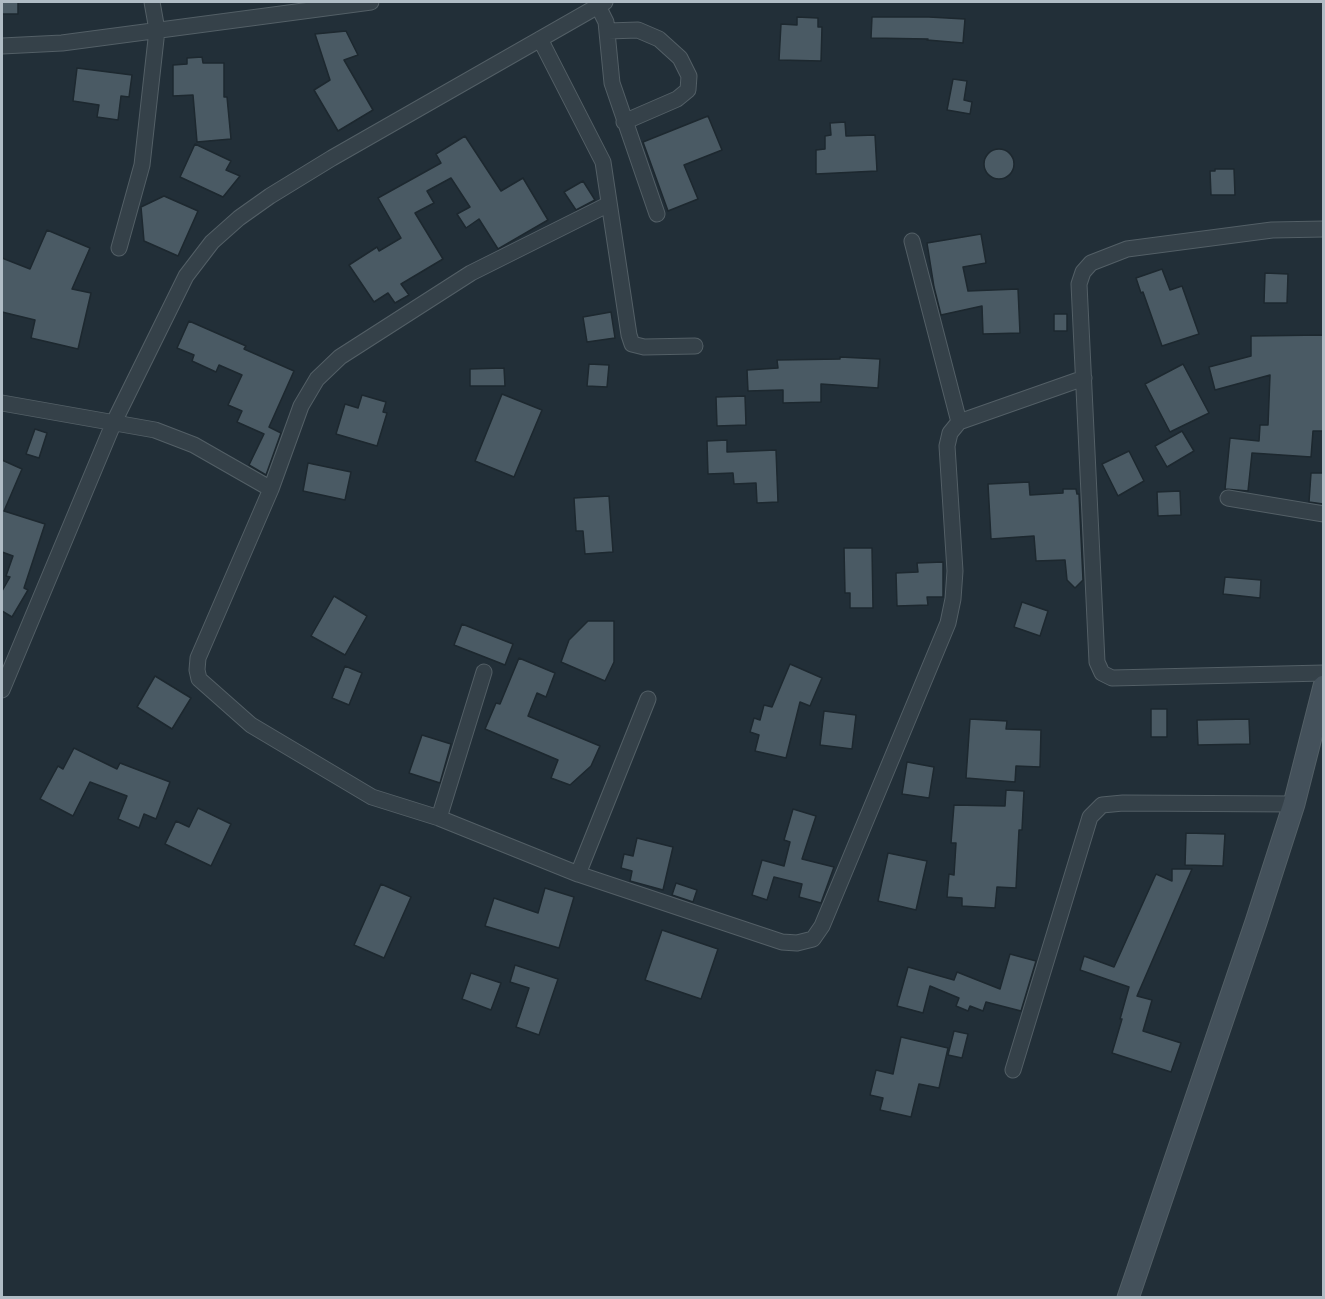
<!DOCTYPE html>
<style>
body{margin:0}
#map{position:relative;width:1325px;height:1299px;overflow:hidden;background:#222f38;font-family:"Noto Sans",sans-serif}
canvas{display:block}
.frame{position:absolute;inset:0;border:3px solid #b0bcc5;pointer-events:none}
</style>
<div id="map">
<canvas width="1325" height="1299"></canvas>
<div class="frame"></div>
</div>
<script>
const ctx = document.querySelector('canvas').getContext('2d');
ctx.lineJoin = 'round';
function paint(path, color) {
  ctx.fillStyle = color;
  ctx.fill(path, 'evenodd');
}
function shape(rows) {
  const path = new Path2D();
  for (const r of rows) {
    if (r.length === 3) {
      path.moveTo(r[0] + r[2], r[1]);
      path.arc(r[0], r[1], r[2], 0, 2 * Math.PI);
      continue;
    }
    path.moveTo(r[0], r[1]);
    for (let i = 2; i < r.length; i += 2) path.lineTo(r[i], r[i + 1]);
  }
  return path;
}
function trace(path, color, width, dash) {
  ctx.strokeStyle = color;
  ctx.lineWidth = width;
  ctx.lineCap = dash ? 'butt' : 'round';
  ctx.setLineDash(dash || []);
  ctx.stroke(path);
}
const building = shape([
 [2,2,18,2,18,14,2,14,2,2],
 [797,17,818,18,818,27,822,27,821,61,779,60,781,24,797,25,797,17],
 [872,17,929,17,965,19,963,43,927,40,928,39,871,38,872,17],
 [346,31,358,55,344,60,373,110,338,131,314,90,330,80,315,34,346,31],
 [202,57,203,63,224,63,224,97,227,97,231,139,197,142,193,95,173,96,173,65,187,64,187,58,202,57],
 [77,68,132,75,129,97,121,96,118,120,97,117,99,105,73,101,77,68],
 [953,79,967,81,964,100,972,102,970,114,947,110,953,79],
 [708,116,722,150,684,165,698,199,668,211,643,142,708,116],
 [845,122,846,136,875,135,877,171,816,174,816,150,825,149,825,136,831,135,830,123,845,122],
 [465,136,501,191,523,178,548,220,498,249,479,219,466,228,457,214,470,207,451,178,427,191,434,203,415,213,443,259,401,284,409,295,395,303,388,293,374,302,349,265,377,247,379,251,401,238,378,198,441,163,436,154,465,136],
 [195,144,231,161,226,170,240,176,223,197,180,177,195,144],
 [999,164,15],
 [1215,169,1234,169,1235,195,1211,195,1210,171,1215,171,1215,169],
 [583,181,595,200,576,210,564,192,583,181],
 [164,196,198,211,178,256,144,241,141,207,164,196],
 [47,230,90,248,72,289,91,293,78,349,31,338,35,320,2,312,2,258,30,269,47,230],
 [981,234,986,263,963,267,968,291,1018,289,1020,333,983,334,982,306,941,315,934,287,927,243,981,234],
 [1162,269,1170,290,1182,286,1199,334,1162,346,1143,292,1141,293,1136,278,1162,269],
 [1265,273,1288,274,1287,303,1264,303,1265,273],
 [611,312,615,338,587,342,583,317,611,312],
 [1054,314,1067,314,1067,331,1054,331,1054,314],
 [189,321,246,346,244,349,294,371,269,427,281,433,266,475,249,465,264,434,237,422,242,411,228,405,242,375,219,365,216,372,192,361,194,355,177,348,189,321],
 [1323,335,1323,431,1313,431,1311,457,1252,453,1248,491,1225,489,1230,438,1259,441,1260,425,1268,425,1270,375,1215,390,1209,367,1251,356,1251,336,1323,335],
 [840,357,880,359,878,388,821,384,821,402,783,403,783,390,748,391,747,370,778,368,777,360,840,359,840,357],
 [589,364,609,365,607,387,587,386,589,364],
 [1183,364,1209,413,1170,432,1145,384,1183,364],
 [504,368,505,386,470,386,470,369,504,368],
 [502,394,542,410,514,477,475,461,502,394],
 [362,395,386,402,383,412,387,413,377,446,336,434,345,404,358,408,362,395],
 [745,396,746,425,717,426,716,397,745,396],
 [35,429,47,433,39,458,26,454,35,429],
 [1182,431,1194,451,1167,467,1155,446,1182,431],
 [727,440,727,452,776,450,778,502,757,503,756,483,734,484,733,473,708,474,707,441,727,440],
 [1129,451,1144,481,1118,496,1102,464,1129,451],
 [2,460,22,469,4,511,45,524,24,588,28,590,12,617,2,611,2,591,10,577,6,576,13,556,2,552,2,460],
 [308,463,351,472,345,500,303,491,308,463],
 [1311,473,1323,473,1323,504,1309,502,1311,473],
 [1029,482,1030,495,1063,493,1063,489,1076,489,1077,494,1079,494,1083,580,1075,588,1067,580,1065,560,1036,561,1034,536,991,539,988,484,1029,482],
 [1180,491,1181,515,1158,516,1157,492,1180,491],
 [609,496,613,552,585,554,583,531,576,531,574,498,609,496],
 [844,548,872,548,873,608,850,608,850,593,845,593,844,548],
 [943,562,943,597,927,597,928,605,897,606,896,573,918,572,917,563,943,562],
 [1225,577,1261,580,1260,598,1223,594,1225,577],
 [334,596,367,616,345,655,311,636,334,596],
 [1022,602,1048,611,1040,636,1014,627,1022,602],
 [588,621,614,621,614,662,605,681,561,662,569,640,588,621],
 [462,624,513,644,505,665,454,645,462,624],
 [519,658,555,673,546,697,537,693,528,716,600,746,591,766,570,785,551,778,558,760,485,729,496,703,500,704,519,658],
 [790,664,822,678,810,706,800,702,786,758,755,751,759,735,750,732,754,718,760,720,764,705,772,707,790,664],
 [345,666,362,673,349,705,332,698,345,666],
 [155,676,191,698,172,729,137,707,155,676],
 [1151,709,1167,709,1167,737,1151,737,1151,709],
 [824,711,856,715,852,749,820,745,824,711],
 [970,719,1007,721,1006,729,1041,730,1040,767,1016,766,1015,782,966,778,970,719],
 [1249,719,1250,744,1198,745,1197,720,1249,719],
 [422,735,451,744,440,783,409,773,422,735],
 [74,748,117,769,120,763,170,782,156,819,144,814,139,828,118,819,127,796,90,782,73,816,40,799,58,766,63,769,74,748],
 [907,762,934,767,929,798,902,794,907,762],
 [1006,790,1024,791,1022,830,1019,830,1016,888,997,887,995,908,962,906,962,898,947,897,949,874,954,875,956,843,951,843,954,805,1005,806,1006,790],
 [198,808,231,824,211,866,165,844,176,821,189,827,198,808],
 [793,809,816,816,802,859,834,867,821,903,799,897,802,884,774,877,767,900,752,895,762,860,784,866,790,842,784,840,793,809],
 [1186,833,1225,834,1223,866,1185,865,1186,833],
 [637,838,673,847,663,890,630,881,632,871,621,868,624,854,633,856,637,838],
 [888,853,927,861,916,910,878,901,888,853],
 [1172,869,1192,869,1137,996,1152,1000,1143,1031,1181,1043,1171,1072,1112,1053,1122,1019,1120,1019,1129,987,1080,970,1084,956,1114,967,1156,874,1172,881,1172,869],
 [676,883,697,890,693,902,672,895,676,883],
 [381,884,411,897,384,958,354,945,381,884],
 [545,888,574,897,559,948,485,926,494,898,538,913,545,888],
 [662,930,718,949,701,999,645,980,662,930],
 [1010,954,1036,961,1021,1011,986,1002,983,1011,970,1006,968,1011,956,1006,959,998,930,986,923,1013,897,1006,908,967,954,980,957,972,1000,989,1010,954],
 [515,965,558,979,539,1035,516,1027,529,988,510,982,515,965],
 [471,973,501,983,491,1010,462,999,471,973],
 [954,1031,968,1034,962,1058,948,1055,954,1031],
 [901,1037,948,1048,939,1088,919,1084,911,1117,880,1110,883,1098,870,1095,876,1070,893,1074,901,1037]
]);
paint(building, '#4a5a64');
trace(building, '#1d282f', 1.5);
const minor = shape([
 [598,6,606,22,612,83,657,214],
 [608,31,638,30,659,39,680,58,689,76,688,90,677,99,624,122],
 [540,39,603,162,629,335,632,344,644,347,695,346],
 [2,46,62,43,371,2],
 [609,204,471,273,340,357,317,379,301,406,271,489,198,658,197,670,199,679,251,725,372,797,439,818,578,874,782,942,797,943,813,939,822,926,948,623,953,599,955,571,947,446,950,433,959,422,1084,378],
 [1324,229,1272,230,1127,249,1091,263,1083,272,1079,284,1097,662,1102,673,1112,678,1324,673],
 [912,241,959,422],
 [119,248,142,165,157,30,152,2],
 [2,403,155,430,194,445,271,489],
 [1228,498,1324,514],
 [2,690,114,422,186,276,212,242,239,218,270,196,332,158,605,2],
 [439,818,484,672],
 [578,874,648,699],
 [1013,1070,1090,817,1102,805,1123,803,1294,804]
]);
const secondary = shape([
 [1128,1298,1256,922,1294,804,1324,686]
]);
trace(minor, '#535f66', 17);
trace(secondary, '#535f66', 23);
trace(minor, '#354149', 15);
trace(secondary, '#44515b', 21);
</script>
